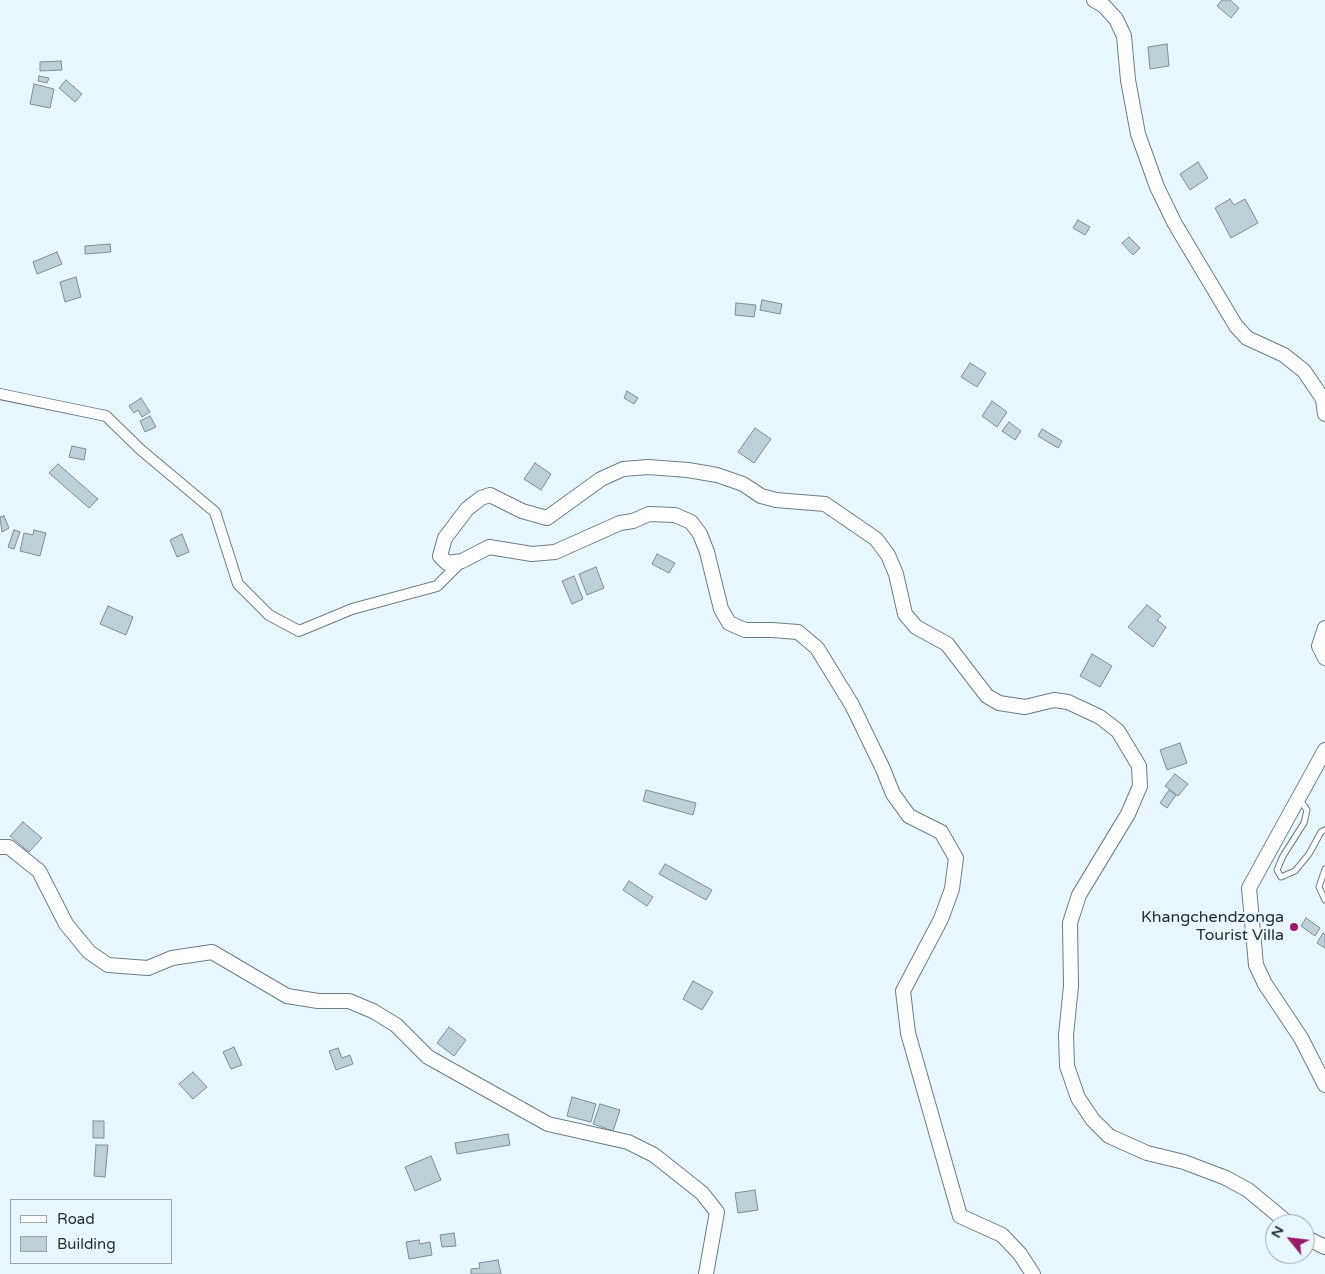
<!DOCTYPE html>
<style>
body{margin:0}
#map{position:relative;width:1325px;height:1274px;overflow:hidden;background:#e7f7fd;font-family:"Varela Round",sans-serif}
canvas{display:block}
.legend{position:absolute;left:10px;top:1199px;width:162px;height:65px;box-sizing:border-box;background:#e7f7fd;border:1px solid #9ba7ac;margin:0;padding:6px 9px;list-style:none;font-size:15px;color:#282f32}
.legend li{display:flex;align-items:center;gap:10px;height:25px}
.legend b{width:25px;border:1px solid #9ba7ac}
.north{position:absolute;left:1265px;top:1214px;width:50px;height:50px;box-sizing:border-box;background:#e7f7fd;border:1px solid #9ba7ac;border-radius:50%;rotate:299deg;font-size:14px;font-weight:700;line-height:20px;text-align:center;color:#282f32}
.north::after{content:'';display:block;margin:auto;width:18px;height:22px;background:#9d1a6b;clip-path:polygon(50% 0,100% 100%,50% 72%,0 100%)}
</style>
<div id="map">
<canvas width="1325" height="1274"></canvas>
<ul class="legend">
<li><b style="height:6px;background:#fff"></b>Road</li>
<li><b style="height:14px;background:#bdd0d8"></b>Building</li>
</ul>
<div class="north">N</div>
</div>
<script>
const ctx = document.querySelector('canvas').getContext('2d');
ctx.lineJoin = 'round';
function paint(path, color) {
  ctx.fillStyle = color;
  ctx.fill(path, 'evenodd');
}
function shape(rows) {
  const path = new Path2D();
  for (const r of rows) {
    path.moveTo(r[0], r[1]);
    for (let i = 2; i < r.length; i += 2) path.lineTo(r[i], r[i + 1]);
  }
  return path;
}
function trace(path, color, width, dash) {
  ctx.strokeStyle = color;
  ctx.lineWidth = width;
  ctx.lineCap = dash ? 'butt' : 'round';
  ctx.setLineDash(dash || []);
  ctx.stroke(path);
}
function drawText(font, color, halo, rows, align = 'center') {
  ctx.font = font + ' "Varela Round",sans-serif';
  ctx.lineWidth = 4;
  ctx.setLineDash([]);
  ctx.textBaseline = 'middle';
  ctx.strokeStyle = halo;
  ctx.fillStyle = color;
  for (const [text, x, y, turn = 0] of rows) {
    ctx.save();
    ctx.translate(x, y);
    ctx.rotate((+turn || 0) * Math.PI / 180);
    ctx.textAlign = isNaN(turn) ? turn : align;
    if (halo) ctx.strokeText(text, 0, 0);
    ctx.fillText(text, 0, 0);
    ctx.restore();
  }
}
const building = shape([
 [1222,0,1230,0,1239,8,1231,18,1217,6,1222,0],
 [1167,44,1169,66,1150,69,1148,47,1167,44],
 [61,61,62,70,40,71,40,62,61,61],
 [39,76,49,78,47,83,38,81,39,76],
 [66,80,82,94,75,102,59,88,66,80],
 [34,84,54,89,50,108,30,104,34,84],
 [1198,162,1208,178,1190,190,1180,174,1198,162],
 [1230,199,1234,205,1245,199,1258,223,1231,238,1215,208,1230,199],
 [1078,220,1090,227,1085,235,1073,228,1078,220],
 [1129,237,1140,248,1133,255,1122,243,1129,237],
 [110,244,111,252,85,254,85,246,110,244],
 [57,252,62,264,37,274,33,262,57,252],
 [76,277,81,297,65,302,60,282,76,277],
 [762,300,782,304,780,314,760,310,762,300],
 [736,303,756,305,754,317,735,315,736,303],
 [970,363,986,373,977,387,961,377,970,363],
 [627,391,638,398,634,404,624,398,627,391],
 [141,398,150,412,142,417,138,410,134,413,129,406,141,398],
 [992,401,1007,412,997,427,982,416,992,401],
 [150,416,156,427,145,432,140,421,150,416],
 [1009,422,1021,431,1015,440,1002,431,1009,422],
 [755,428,771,439,754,463,738,452,755,428],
 [1042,429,1062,441,1058,448,1038,436,1042,429],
 [72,446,86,449,84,460,69,457,72,446],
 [535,463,551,474,541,490,524,479,535,463],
 [58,464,98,499,89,508,49,473,58,464],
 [4,516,9,528,2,532,0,517,4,516],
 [14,530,20,532,14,549,8,547,14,530],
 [34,530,46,533,40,556,20,551,24,533,33,535,34,530],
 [182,534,189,552,177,557,170,540,182,534],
 [657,554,675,563,669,573,652,564,657,554],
 [596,567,604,588,587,595,579,574,596,567],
 [574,576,583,599,572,604,562,581,574,576],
 [1147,605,1161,616,1157,620,1166,627,1153,647,1128,627,1147,605],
 [108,606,133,617,126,635,100,624,108,606],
 [1092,654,1112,666,1100,687,1080,676,1092,654],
 [1180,743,1187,763,1167,770,1160,750,1180,743],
 [1175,774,1188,784,1178,796,1165,786,1175,774],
 [646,790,696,803,693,815,643,801,646,790],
 [1169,790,1176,795,1167,808,1160,803,1169,790],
 [23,822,42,838,29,852,10,836,23,822],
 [665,864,712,890,706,900,659,874,665,864],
 [629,881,653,897,647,906,623,890,629,881],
 [1306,918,1320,928,1315,936,1301,926,1306,918],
 [1323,933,1325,935,1325,948,1317,943,1323,933],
 [693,981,713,992,702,1010,683,999,693,981],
 [449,1027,466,1040,454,1056,437,1043,449,1027],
 [234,1047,242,1065,231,1069,223,1052,234,1047],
 [338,1048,342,1058,350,1055,353,1064,336,1070,329,1051,338,1048],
 [193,1072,207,1087,193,1099,179,1084,193,1072],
 [572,1097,596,1104,591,1122,567,1116,572,1097],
 [600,1104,620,1110,613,1131,593,1124,600,1104],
 [93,1121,104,1121,104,1138,93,1138,93,1121],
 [508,1134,510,1145,457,1154,455,1143,508,1134],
 [96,1145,108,1145,105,1177,94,1176,96,1145],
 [431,1156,441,1180,415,1191,405,1167,431,1156],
 [755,1190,758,1210,738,1213,735,1193,755,1190],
 [454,1233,456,1246,442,1247,440,1235,454,1233],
 [419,1240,420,1244,430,1242,432,1255,409,1259,406,1242,419,1240],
 [498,1260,501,1274,471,1274,471,1269,480,1268,479,1263,498,1260]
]);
paint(building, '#bdd0d8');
trace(building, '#7c8f96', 1);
const service = shape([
 [1300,800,1307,810,1304,823,1283,856,1277,870,1281,877,1295,871,1309,854,1321,832,1325,830],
 [1325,869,1319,887,1325,900]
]);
const minor = shape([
 [0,394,106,416,141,450,215,512,238,584,269,615,299,631,352,609,437,586,462,561]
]);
const tertiary = shape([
 [1094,0,1104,6,1116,19,1124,36,1128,80,1138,134,1157,187,1175,224,1236,326,1247,338,1284,355,1304,371,1323,399,1325,414],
 [1325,628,1319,646,1325,658],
 [1325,750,1249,888,1256,965,1265,984,1301,1038,1325,1085],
 [0,847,9,847,39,871,66,924,89,952,108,965,148,968,172,958,212,952,287,996,318,1001,349,1001,373,1011,396,1025,428,1057,548,1124,628,1142,654,1155,702,1193,717,1212,706,1274],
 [1305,1237,1325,1247],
 [1033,1274,1020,1254,1002,1235,960,1216,908,1033,903,991,941,919,952,889,956,858,941,832,909,816,893,794,883,769,852,705,817,648,798,632,772,630,745,630,729,623,721,609,707,552,700,534,691,522,675,515,649,514,633,521,620,523,555,552,532,554,489,547,462,561,447,563,440,556,445,538,467,509,481,498,490,495,522,511,547,518,601,479,623,469,648,467,688,470,717,475,743,484,761,496,776,500,825,504,876,539,888,555,896,574,905,614,916,627,947,644,987,696,999,703,1025,707,1054,700,1068,702,1100,717,1118,731,1139,766,1140,786,1128,814,1079,895,1070,923,1071,986,1066,1035,1067,1066,1078,1098,1093,1120,1109,1136,1147,1153,1184,1162,1226,1178,1248,1190,1289,1224]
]);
trace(service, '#6c7e85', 7);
trace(minor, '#6c7e85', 12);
trace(tertiary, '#6c7e85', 16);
trace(service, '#fff', 5);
trace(minor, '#fff', 10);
trace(tertiary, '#fff', 14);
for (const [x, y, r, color] of [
 [1294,927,5,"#9d1a6b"]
]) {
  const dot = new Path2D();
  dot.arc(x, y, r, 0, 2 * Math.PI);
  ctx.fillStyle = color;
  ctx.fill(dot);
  trace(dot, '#e7f7fd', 2);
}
drawText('16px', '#282f32', '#e7f7fd', [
 ["Khangchendzonga",1284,918],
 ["Tourist Villa",1284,936]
], 'right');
</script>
